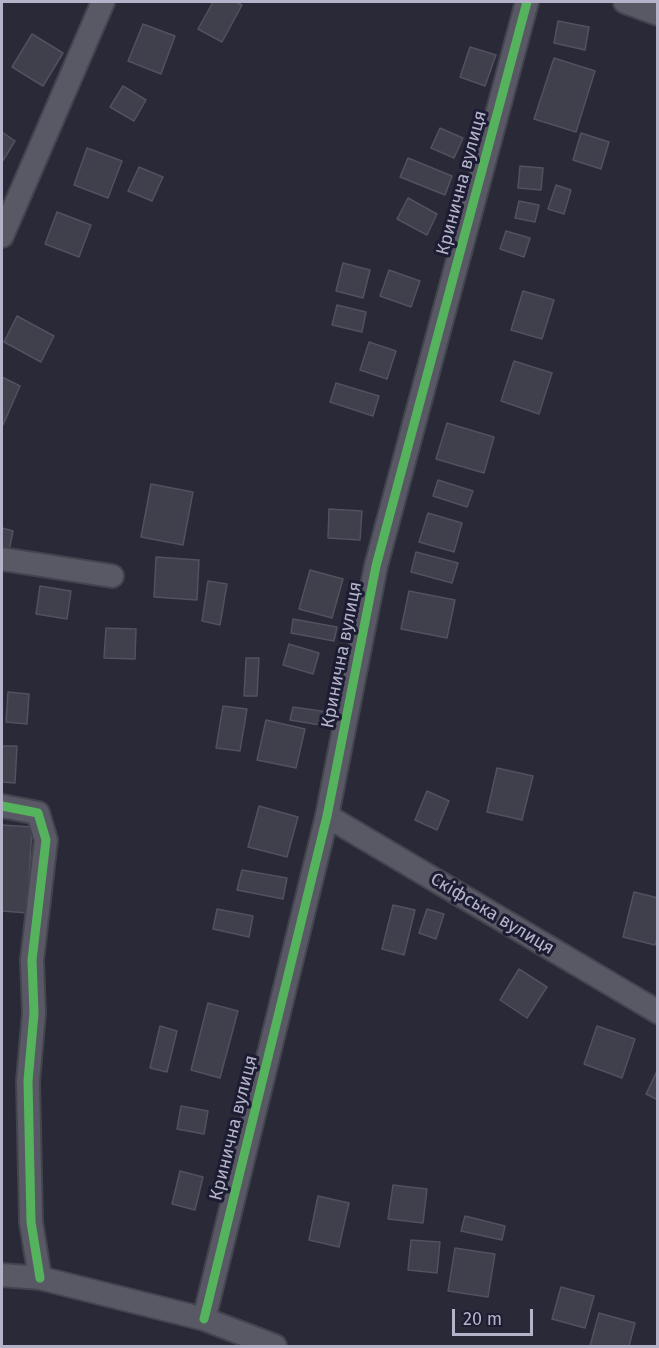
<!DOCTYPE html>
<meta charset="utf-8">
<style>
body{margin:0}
#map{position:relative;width:659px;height:1348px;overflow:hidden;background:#292938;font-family:"Fira Sans",sans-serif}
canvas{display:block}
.frame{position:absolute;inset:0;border:3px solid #b4b3c9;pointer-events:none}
.scale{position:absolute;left:452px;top:1309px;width:81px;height:27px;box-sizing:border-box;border:3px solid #b4b3c9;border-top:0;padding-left:8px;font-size:18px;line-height:21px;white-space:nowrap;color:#b4b3c9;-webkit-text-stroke:4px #1c1c33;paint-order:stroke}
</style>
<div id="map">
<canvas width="659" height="1348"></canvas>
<div class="frame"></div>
<div class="scale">20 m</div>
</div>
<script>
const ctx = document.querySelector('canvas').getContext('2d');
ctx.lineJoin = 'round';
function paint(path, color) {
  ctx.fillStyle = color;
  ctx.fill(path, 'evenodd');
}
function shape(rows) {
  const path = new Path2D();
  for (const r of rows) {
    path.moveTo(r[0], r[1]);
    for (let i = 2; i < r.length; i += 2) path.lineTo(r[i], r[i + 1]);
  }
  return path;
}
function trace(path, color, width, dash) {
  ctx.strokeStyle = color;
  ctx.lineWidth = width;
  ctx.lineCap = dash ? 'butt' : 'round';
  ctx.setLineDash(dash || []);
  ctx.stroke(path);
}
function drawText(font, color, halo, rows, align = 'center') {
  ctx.font = font + ' "Fira Sans",sans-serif';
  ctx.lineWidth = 6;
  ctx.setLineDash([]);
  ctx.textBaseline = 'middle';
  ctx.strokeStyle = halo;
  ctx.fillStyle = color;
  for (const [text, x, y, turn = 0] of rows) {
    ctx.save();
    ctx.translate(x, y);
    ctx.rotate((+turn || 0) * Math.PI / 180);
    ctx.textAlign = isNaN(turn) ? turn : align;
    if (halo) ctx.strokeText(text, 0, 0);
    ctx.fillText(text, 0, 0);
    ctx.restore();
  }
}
const building = shape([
 [213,2,236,2,242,5,222,42,198,29,213,2],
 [558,21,589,27,585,50,554,43,558,21],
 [143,24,175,36,161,74,128,61,143,24],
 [32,34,63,53,43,86,12,67,32,34],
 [470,47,496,55,485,86,460,77,470,47],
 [554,58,595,71,576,132,534,119,554,58],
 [123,86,146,100,134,121,110,107,123,86],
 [440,128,463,138,454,158,431,148,440,128],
 [2,132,15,141,2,162,2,132],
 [581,133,609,142,601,169,573,160,581,133],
 [87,148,122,161,108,198,74,185,87,148],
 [408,158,452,176,445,195,400,177,408,158],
 [520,166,543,168,541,190,518,188,520,166],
 [139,167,163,177,152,201,128,191,139,167],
 [556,185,571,190,564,214,548,209,556,185],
 [408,198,437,214,427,235,397,219,408,198],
 [519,201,539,205,535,222,515,218,519,201],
 [57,212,91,225,79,257,45,244,57,212],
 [506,231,530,238,524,257,500,249,506,231],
 [343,263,370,270,363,298,336,291,343,263],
 [389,270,420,281,411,307,380,296,389,270],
 [523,291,554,300,542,339,511,330,523,291],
 [337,305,366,312,362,332,332,325,337,305],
 [17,316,54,336,41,362,4,342,17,316],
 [369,342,396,351,387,379,360,370,369,342],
 [514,361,552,373,539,414,501,401,514,361],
 [2,377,20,386,3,425,2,425,2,377],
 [336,383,379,396,373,416,330,402,336,383],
 [447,423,494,437,484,473,436,459,447,423],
 [438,480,473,491,467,507,433,496,438,480],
 [151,484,193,492,183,545,141,537,151,484],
 [329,509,362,511,360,540,328,538,329,509],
 [428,513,462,523,454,552,419,542,428,513],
 [2,528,13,531,9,551,2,550,2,528],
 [416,552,458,563,452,583,411,572,416,552],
 [156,557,199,560,197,600,154,597,156,557],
 [310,570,343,579,332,618,299,609,310,570],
 [208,581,227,584,220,625,202,621,208,581],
 [40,586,71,591,67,619,36,614,40,586],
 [409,591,455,600,447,638,401,629,409,591],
 [293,619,337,627,334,641,291,633,293,619],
 [106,628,136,629,135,659,104,658,106,628],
 [289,644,319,653,313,674,283,665,289,644],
 [246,658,259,658,257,696,244,696,246,658],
 [8,692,29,694,27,724,6,722,8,692],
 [223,706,247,709,240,751,216,748,223,706],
 [293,707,328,712,326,726,290,720,293,707],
 [266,720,305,729,296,768,257,760,266,720],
 [2,746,17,746,15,783,2,782,2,746],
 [497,768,533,776,522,820,487,812,497,768],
 [427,791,449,801,437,830,415,820,427,791],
 [259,806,298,817,287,857,248,847,259,806],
 [2,825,32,827,27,913,2,911,2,825],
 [242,870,287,878,283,899,237,890,242,870],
 [634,892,658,898,658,936,655,945,623,937,634,892],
 [393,905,415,910,404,955,382,949,393,905],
 [217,909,253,916,249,937,213,929,217,909],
 [427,909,444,914,436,939,419,933,427,909],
 [519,969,547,987,527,1018,500,1000,519,969],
 [208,1003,238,1011,220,1078,191,1070,208,1003],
 [160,1026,177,1031,167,1072,150,1068,160,1026],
 [597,1026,635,1039,622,1078,584,1064,597,1026],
 [658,1069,658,1100,646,1094,658,1069],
 [181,1106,208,1111,204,1134,177,1129,181,1106],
 [180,1171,203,1177,195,1210,172,1204,180,1171],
 [393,1185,427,1189,423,1223,388,1219,393,1185],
 [318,1196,349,1203,339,1247,309,1240,318,1196],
 [465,1216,505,1226,502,1240,461,1231,465,1216],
 [411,1240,440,1242,437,1273,408,1270,411,1240],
 [455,1248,495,1254,488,1297,448,1291,455,1248],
 [561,1287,594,1296,585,1328,552,1319,561,1287],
 [599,1313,635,1323,629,1346,590,1346,599,1313]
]);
paint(building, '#40404d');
trace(building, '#51515f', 1.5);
const street = shape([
 [625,2,658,14],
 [2,236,103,2],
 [2,559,112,576],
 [2,806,38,813,46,840,32,960,34,1013,28,1081,31,1222,40,1278],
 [327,816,658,1012],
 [2,1275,40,1278,204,1319,275,1346],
 [204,1319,327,816,376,566,527,2]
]);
trace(street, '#44444f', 26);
trace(street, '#595966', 22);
trace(shape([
 [2,806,38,813,46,840,32,960,34,1013,28,1081,31,1222,40,1278],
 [204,1319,327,816,376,566,527,2]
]), '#56b35d', 9);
drawText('18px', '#b4b3c9', '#1c1c33', [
 ["Кринична вулиця",462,183,-75],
 ["Кринична вулиця",342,655,-79],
 ["Скіфська вулиця",492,914,31],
 ["Кринична вулиця",234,1128,-76]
]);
</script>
